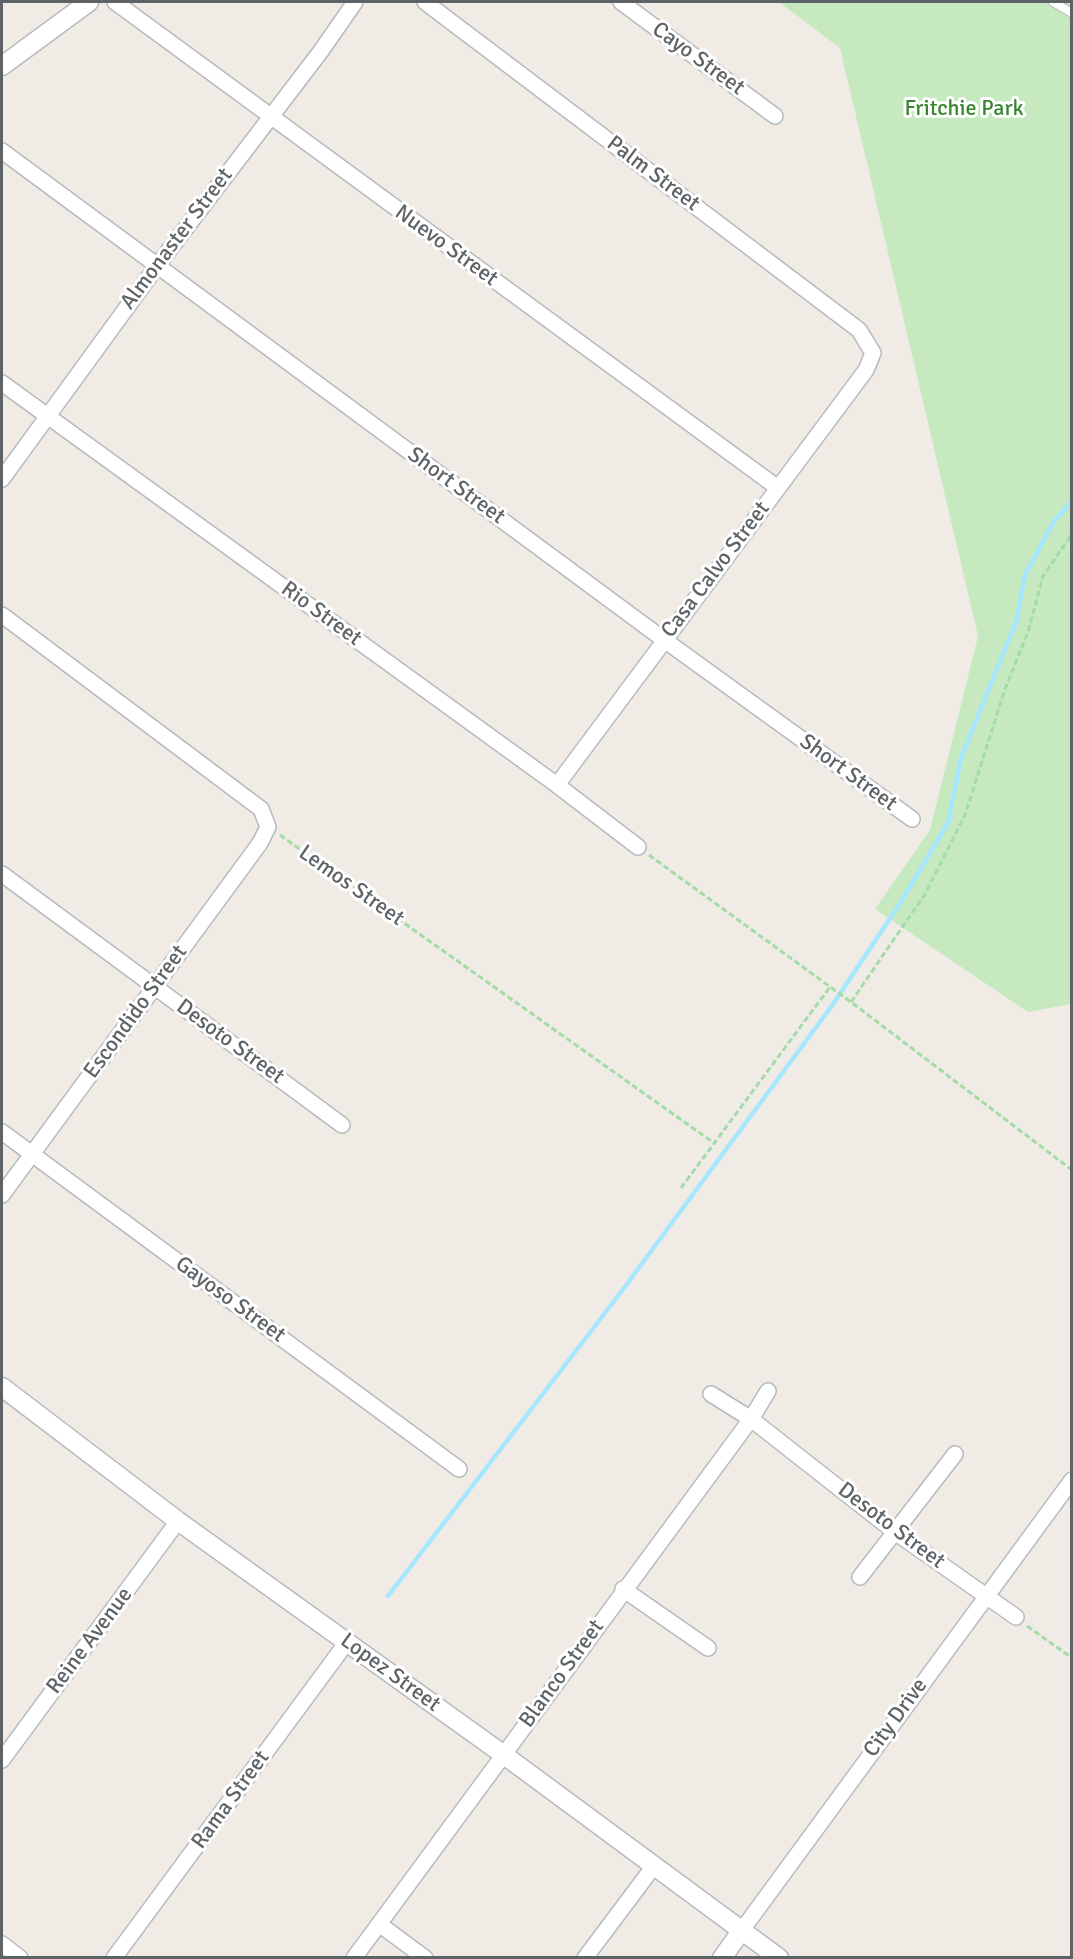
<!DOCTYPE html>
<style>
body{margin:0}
#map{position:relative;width:1073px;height:1959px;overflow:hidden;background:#f0ece5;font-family:Signika,sans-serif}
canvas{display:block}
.frame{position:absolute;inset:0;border:3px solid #5d6367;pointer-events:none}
</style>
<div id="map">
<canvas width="1073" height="1959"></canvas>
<div class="frame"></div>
</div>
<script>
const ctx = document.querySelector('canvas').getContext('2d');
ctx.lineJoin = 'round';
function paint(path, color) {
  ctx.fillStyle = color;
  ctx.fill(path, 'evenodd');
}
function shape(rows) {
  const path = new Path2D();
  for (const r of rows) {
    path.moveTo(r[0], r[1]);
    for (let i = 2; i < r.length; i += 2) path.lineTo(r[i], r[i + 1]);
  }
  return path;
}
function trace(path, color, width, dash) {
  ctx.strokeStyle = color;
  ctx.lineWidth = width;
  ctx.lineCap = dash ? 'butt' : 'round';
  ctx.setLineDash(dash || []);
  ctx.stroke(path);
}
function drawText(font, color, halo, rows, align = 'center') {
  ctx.font = font + ' Signika,sans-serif';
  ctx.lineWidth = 6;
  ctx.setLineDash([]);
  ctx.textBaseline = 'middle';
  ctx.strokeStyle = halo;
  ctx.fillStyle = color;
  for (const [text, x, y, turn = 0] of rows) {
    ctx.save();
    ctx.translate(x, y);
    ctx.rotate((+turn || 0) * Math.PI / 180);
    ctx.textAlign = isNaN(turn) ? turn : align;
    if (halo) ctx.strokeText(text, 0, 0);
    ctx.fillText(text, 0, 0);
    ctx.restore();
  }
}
paint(shape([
 [779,2,1071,2,1071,1004,1028,1012,875,909,930,830,978,636,840,48]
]), '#c6e9c0');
trace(shape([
 [388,1596,621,1292,831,1007,899,905,948,823,961,758,1016,622,1025,575,1054,521,1072,501]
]), '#a6e6ff', 4.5);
const service = shape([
 [1053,2,1072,13]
]);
const minor = shape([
 [115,2,778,488],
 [425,2,859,330,873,353,866,370,557,785],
 [621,2,775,116],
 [2,151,663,639,912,819],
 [2,383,557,785,638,847],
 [2,479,157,266,321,51,355,2],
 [2,615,261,809,268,827,260,843,2,1195],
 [2,874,342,1125],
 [2,1132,459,1469],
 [711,1394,751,1419,895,1532,1016,1617],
 [860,1577,955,1454],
 [623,1589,708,1648],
 [2,1760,178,1521],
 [379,1924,425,1958],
 [742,1930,1072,1480],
 [2,1944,20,1958],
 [114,1958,347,1642],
 [354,1958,751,1419,768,1391],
 [585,1958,654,1866]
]);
const tertiary = shape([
 [2,66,89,2],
 [2,1387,178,1521,504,1755,779,1958],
 [722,1958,742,1930]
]);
trace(service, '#b6b9bd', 10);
trace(minor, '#b6b9bd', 18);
trace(tertiary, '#b6b9bd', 21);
trace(shape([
 [280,835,714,1143],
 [649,855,851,1002,1072,1170],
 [851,1002,925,894,965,815,1005,689,1028,632,1043,576,1072,534],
 [681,1188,830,987],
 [1027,1626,1072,1658]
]), '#a2dca8', 3, [6, 3]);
trace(service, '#fff', 8);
trace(minor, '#fff', 15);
trace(tertiary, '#fff', 18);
drawText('22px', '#5d6367', '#fff', [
 ["Cayo Street",698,59,36],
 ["Palm Street",653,174,37],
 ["Almonaster Street",177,239,-53],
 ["Nuevo Street",446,246,36],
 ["Short Street",456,486,36],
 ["Casa Calvo Street",716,570,-53],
 ["Rio Street",321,614,36],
 ["Short Street",848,773,36],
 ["Lemos Street",351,886,35],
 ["Escondido Street",136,1012,-54],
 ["Desoto Street",230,1042,36],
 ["Gayoso Street",230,1300,36],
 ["Desoto Street",891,1526,37],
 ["Reine Avenue",90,1641,-53],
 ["Lopez Street",390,1673,36],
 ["Blanco Street",562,1674,-54],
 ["City Drive",896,1718,-54],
 ["Rama Street",231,1800,-54]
]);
drawText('22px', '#38842f', '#fff', [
 ["Fritchie Park",964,109]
]);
</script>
